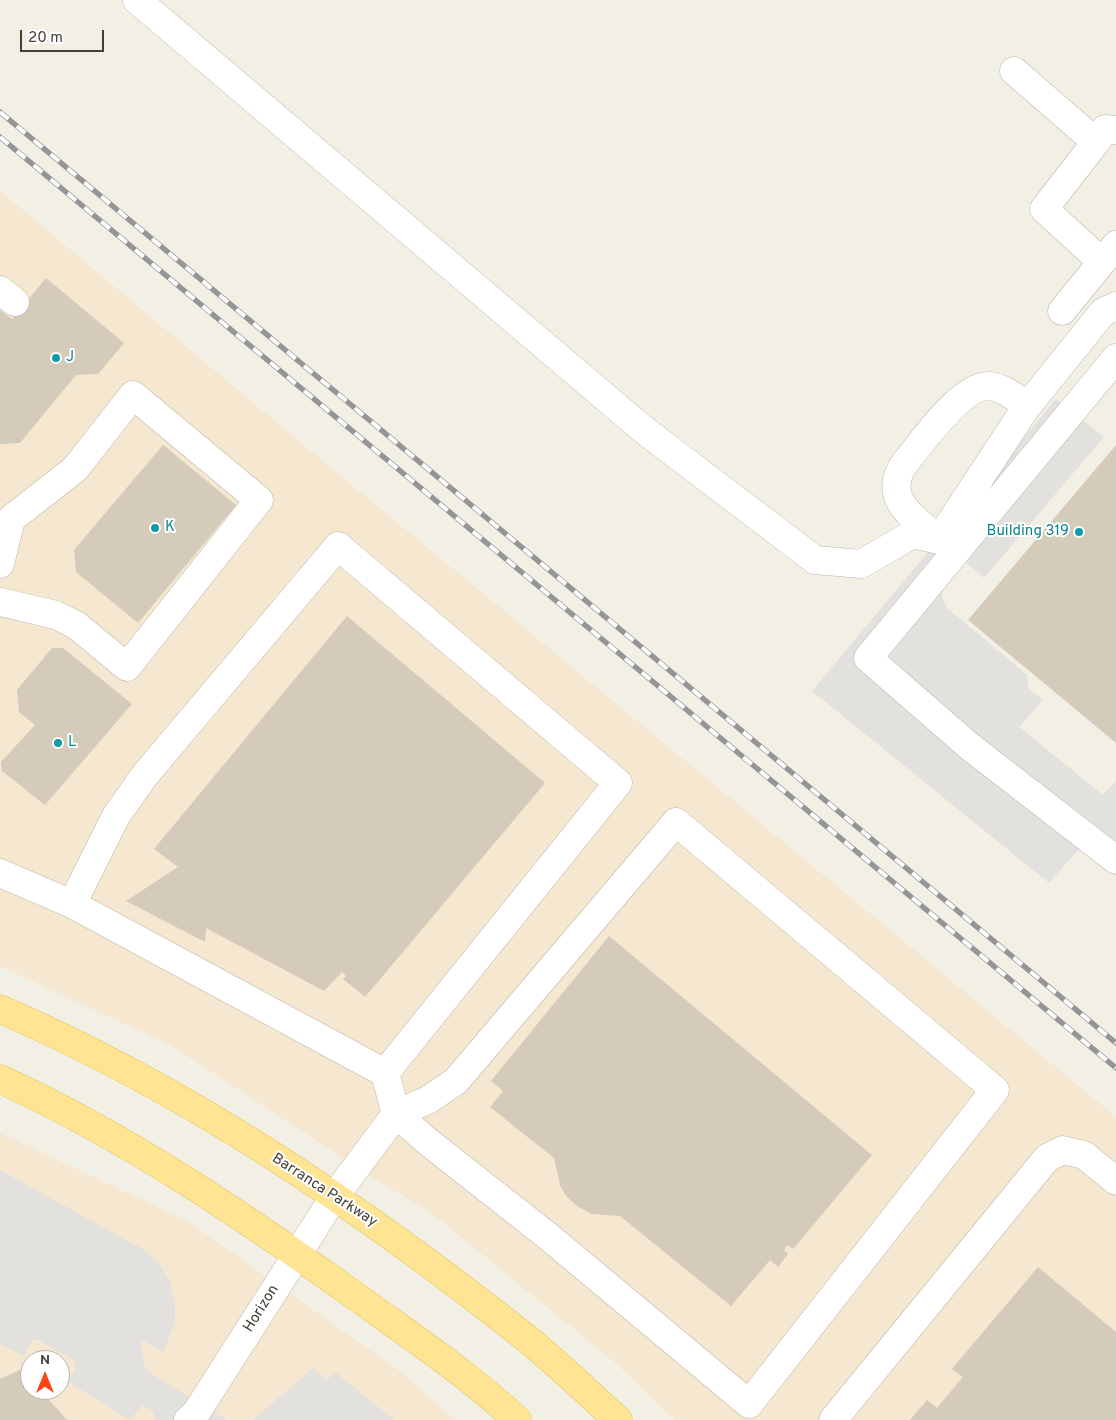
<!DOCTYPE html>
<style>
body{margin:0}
#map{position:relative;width:1116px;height:1420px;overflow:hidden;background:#f2efe5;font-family:Overpass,sans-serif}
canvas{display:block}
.north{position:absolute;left:20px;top:1350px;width:50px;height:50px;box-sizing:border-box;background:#fff;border:1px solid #b5b2ae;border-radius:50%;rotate:0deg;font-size:14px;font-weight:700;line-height:20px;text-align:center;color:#453f35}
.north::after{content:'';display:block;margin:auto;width:18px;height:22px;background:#f94215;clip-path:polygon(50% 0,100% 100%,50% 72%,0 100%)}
.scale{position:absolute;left:20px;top:30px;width:84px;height:22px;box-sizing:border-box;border:2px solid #453f35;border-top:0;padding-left:6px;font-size:15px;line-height:18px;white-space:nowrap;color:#453f35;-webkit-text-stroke:4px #fff;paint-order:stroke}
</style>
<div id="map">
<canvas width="1116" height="1420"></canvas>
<div class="north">N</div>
<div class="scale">20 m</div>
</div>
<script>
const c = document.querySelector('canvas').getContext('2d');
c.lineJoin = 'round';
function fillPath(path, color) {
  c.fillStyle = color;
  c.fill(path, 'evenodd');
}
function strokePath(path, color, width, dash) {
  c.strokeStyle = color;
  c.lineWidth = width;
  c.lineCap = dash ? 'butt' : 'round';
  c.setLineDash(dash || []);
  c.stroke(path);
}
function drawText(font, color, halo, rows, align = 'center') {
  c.font = font + ' Overpass,sans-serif';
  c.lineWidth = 4;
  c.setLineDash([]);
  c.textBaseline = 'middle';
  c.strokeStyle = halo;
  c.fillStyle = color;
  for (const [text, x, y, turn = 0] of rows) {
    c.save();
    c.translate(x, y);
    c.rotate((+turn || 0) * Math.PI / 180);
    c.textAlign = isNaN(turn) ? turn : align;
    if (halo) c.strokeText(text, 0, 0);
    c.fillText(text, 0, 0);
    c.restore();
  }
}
fillPath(new Path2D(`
 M0,191L342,477L1116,1117V1420H674L612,1360L429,1211L375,1179L172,1046L0,966Z
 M0,1133L189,1222L401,1372L454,1420H0ZM30,1360H60V1390H30Z`), '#f5e7d0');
fillPath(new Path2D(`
 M1056,399L1104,437L984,578L963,560L943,586L942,597L947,608L1027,675L1029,689L1043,700L1019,727L1103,795L1116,781V876L1081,847L1049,883L812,691Z
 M0,1170L146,1251L162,1267L170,1283L175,1304V1322L163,1352L143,1340L141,1342L144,1364L148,1372L227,1420H155L153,1411L142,1405L130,1420L68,1382L76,1368L75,1361L38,1340H32L24,1356L0,1344Z
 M313,1368L327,1380L335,1372L394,1420H253Z`), '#e3e1dd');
fillPath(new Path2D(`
 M46,278L124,343L98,374L76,375L20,443L0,444V310L12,319Z
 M163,445L236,505L138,623L76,572L74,550Z
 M1116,445V743L968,620Z
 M347,616L545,783L365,997L343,979L346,976L342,972L324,991L206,928L205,942L126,901L178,867L154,849Z
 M52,648H63L132,704L45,805L2,771L1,762L35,725L19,712L17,690Z
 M609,936L872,1155L793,1249L787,1245L784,1251L788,1254L778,1267L770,1260L731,1306L620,1216L592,1214L577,1206L566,1196L560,1185L554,1158L490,1107L503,1091L491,1081Z
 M1038,1267L1116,1332V1420H910L927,1400L937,1408L963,1377L952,1369Z
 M22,1369L30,1379V1390H40L67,1420H0V1379Z`), '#d4cbba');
const minor = new Path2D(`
 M137,0L644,430L815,560L861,564L913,534L939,540L1025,409L1103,312L1116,306
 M1014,71L1096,142L1044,209L1102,262
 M1096,142L1105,129L1116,130
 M0,290L15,302
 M1062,311L1116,245
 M1116,358L868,658L969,746L1116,860
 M939,540C916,519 883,501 902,467C919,446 962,383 990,386C1005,388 1015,398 1027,406
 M0,564L11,519L75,469L133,395L259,500L127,667L76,625L56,615L0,602
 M0,873L72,904L385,1073L618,783L338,546L145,775L116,816L72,904
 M188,1420L196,1413L334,1197L396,1114L427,1141L549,1237L749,1404L995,1090L676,822L456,1081L428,1100L396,1114L385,1073
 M833,1420L1047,1158L1063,1150L1084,1155L1116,1181`);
const major = new Path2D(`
 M0,1009C190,1091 363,1209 525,1337C557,1363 587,1392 618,1420
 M0,1079C127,1137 245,1217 358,1298C412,1337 468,1374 517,1420`);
strokePath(minor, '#beb7a8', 29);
strokePath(major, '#e3c262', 29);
strokePath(minor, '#fff', 28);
strokePath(major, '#fee493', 28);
const rail = new Path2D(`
 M0,112L1116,1043
 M0,137L1116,1068`);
strokePath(rail, '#959595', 5.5);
strokePath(rail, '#fff', 4, [11]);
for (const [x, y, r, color] of [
 [56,358,5,"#0f9aa8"],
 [155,528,5,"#0f9aa8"],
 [1079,532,5,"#0f9aa8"],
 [58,743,5,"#0f9aa8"]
]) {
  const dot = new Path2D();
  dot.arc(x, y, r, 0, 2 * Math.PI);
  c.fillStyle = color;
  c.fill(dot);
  strokePath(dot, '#fff', 2);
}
drawText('15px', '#0d838f', '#fff', [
 ["J",66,358],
 ["K",165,528],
 ["Building 319",1069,532,"right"],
 ["L",68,743]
], 'left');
drawText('15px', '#453f35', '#fff', [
 ["Barranca Parkway",324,1191,33],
 ["Horizon",262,1309,-58]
]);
</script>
